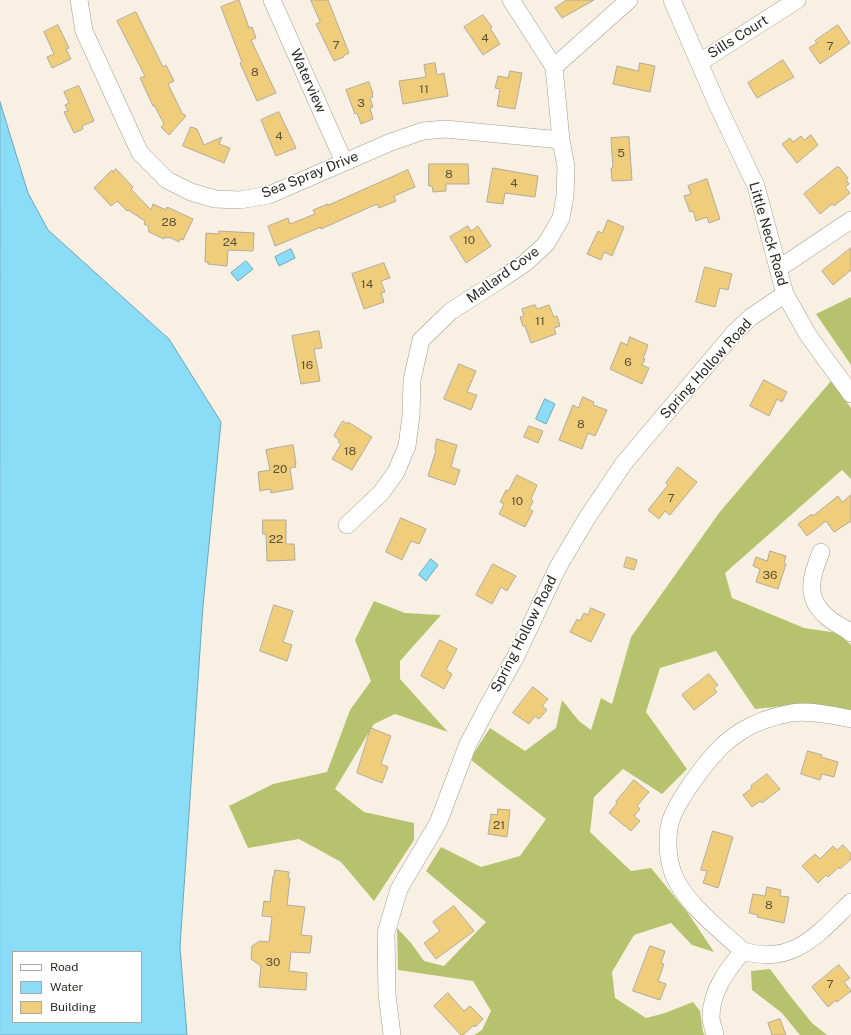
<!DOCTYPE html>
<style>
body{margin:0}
#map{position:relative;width:851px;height:1035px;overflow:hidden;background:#f8f1e3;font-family:"Public Sans",sans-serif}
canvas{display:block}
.legend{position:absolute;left:12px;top:951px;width:130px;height:72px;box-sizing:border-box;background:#fff;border:1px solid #aaa9a7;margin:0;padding:5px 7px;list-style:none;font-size:12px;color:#2b2924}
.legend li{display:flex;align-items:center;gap:8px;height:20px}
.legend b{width:20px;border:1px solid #aaa9a7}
</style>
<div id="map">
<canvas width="851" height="1035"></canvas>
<ul class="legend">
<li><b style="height:5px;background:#fff"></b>Road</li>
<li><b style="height:11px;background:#8bdcf7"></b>Water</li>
<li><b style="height:11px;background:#f0cd7b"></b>Building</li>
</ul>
</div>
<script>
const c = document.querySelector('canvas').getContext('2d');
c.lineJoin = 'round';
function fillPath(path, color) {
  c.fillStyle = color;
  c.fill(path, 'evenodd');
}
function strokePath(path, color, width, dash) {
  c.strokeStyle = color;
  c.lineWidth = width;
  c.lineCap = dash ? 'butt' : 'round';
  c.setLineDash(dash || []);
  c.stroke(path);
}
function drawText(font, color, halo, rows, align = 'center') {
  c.font = font + ' "Public Sans",sans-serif';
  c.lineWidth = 3;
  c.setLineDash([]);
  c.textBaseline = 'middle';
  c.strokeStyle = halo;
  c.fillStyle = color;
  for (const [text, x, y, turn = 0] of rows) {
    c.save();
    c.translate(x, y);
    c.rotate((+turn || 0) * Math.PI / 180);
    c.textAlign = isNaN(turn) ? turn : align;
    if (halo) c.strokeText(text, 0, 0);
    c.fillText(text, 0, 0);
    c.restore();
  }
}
fillPath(new Path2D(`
 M851,297V365L816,314Z
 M831,381L851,408V479L842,470L725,573L732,598L804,628L838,633L851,645V712L803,704L755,709L716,651L660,668L646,712L687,769L662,794L623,769L594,797L590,832L631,871L651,868L688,913L714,952L692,945L671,923L634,935L612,972L615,998L646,1018L665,1013L693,1002L700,1011L703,1032L705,1035H474L482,1030L491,1011L473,981L398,970L397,928L411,943L424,961L444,966L486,922L426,871L441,847L481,867L520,856L546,819L470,759L490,728L525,751L556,728L562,700L579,721L591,730L601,698L612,704L631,637L719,513Z
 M374,601L405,613L441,615L400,661V679L448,732L395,714L374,724L335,789L364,812L414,823V840L374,901L341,862L299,839L248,848L229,806L273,784L327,772L350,710L371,681L355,640Z
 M770,969L791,997L812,1023L827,1035H800L782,1013L752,990L751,971Z`), '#b7c26e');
const water = new Path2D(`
 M0,102L28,193L48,230L169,339L221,422L203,606L180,947L187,1035H0ZM13,952H141V1022H13Z
 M291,249L295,258L279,266L275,257Z
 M246,261L253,269L238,281L231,273Z
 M545,399L555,404L546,424L536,419Z
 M431,559L438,565L426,581L419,575Z`);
fillPath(water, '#8bdcf7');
strokePath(water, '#6ea6b8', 1);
const building = new Path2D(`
 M239,0L249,28L252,27L256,38L251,40L276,93L257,101L240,63L242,62L221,7Z
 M311,0H328L349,53L343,56L344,57L334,61L316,24L320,22Z
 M567,0H594L562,18L555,8Z
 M136,12L163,67L166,65L174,81L168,84L182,113L186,116L169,135L161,127L164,124L154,105L153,106L140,78L145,76L117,21Z
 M483,15L492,27L490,28L500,44L483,55L464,27Z
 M58,25L69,48L66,49L71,59L52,68L47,57L54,54L44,32Z
 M838,25L850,43L820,64L809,48L817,43L815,41Z
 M783,60L794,77L757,98L748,83Z
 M435,63L437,75L444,73L448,96L403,104L399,81L426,77L424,65Z
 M640,63L655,66L650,92L613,84L617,66L638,71Z
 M510,71L522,73L515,109L497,106L500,89L495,88L498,76L508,78Z
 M369,82L373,94L372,95L373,97L370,98L373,107L370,108L373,119L361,124L357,113L355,114L346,90Z
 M79,86L94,121L82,126L83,129L74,133L64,112L68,111L65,105L69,103L64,92Z
 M279,112L296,148L276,156L261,120Z
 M191,127L197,129L204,145L222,137L219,144L230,148L224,163L183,146Z
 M811,135L818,145L797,163L782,144L790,138L793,142L801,136L804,140Z
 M629,137L632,180L612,181L611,168H613L611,138Z
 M429,164H468L469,184H446V191L433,192L432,186H429Z
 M837,167H839L848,178L846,179L849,184L845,187L850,193L834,206L832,204L820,214L804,194Z
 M493,168L538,176L535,197L505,193L503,204L487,202Z
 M116,169L133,187L131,189L151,210L153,204L166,210L167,207L193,219L183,240L180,239L179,242L169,237L168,238L165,237L164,239L149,232L148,226L144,224L145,221L128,210L127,211L117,201L111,206L94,188L112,170L113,172Z
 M408,170L415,187L394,196L396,201L379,208L377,204L321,229V227L275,246L268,226L288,218L290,224L315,214L313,210L328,204V205Z
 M707,179L720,219L709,223L707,217L696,221L693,211L690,212L684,196L691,194L688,186Z
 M608,220L624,227L612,256L604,252L601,260L587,254L598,231L602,233Z
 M468,226L471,231L478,226L491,246L466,263L450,237Z
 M219,231L254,233L253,251L228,250L227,266L208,264V262H205L206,233L219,234Z
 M851,248V270L833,285L822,271Z
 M384,263L390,278L381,281L385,292L381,293L384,302L364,309L352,274Z
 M705,267L732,274L728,290L720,288L715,307L696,302Z
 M535,305L537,309L549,305L554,317L557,316L560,326L554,328L556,334L531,343L525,326H523L520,317L524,316L522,309Z
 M319,331L322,348L314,349L320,381L301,384L292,336Z
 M630,337L648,345L643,359H645L642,365L649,368L642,384L610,369L621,342L627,345Z
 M459,364L476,371L467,392L477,395L471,410L444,399Z
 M764,380L787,392L782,402L777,399L769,416L750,406Z
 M583,397L594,402L593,405L607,410L595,436L588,433L582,449L559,440L573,405L578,408Z
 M343,421L347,424L348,422L372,437L352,470L332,459L341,444L338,442L339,440L334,436Z
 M529,426L543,431L538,443L524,437Z
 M437,439L457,445L451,467L460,470L455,485L428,476L436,450L435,449Z
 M293,445L296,463H295L296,467L290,468L293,489L271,493L270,489L260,491L258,472L270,470L266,450Z
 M678,467L697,482L670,515L665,511L659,519L648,510L668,485L666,483Z
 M517,475L537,485L531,499L533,501L529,509L533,511L525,527L499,514L504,504L500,502L506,490L508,491Z
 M851,495V521L834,532L826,521L807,536L798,524L812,514L813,516L838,496L842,502Z
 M401,518L426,529L419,544L411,541L402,560L386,552Z
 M263,520H286V544H294L295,560L267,561L266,534H263Z
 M770,551L786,556L784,563L786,564L778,589L756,582L760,569L753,566L756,557L767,561Z
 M627,557L637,560L634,570L624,567Z
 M493,564L516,576L507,591L501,587L492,604L476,595Z
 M274,605L293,611L283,642L292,645L287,661L260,651Z
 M591,608L605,614L591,642L570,632L577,619L580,621L584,613L588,615Z
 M440,640L457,649L446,670L452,674L444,689L421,676Z
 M709,674L718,685L714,688L717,692L694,710L682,695Z
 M533,687L548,699L542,706L547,710L539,719L535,716L529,724L513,713Z
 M371,728L391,736L381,764L388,767L382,783L357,773Z
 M808,751L822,755L821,757L838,762L834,777L822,774L820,780L801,774Z
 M767,774L780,789L762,803L760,801L752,807L743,795L752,788L751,786Z
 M634,780L649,792L637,806L640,809L634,816L640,821L631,831L609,813L617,803L616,802Z
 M498,809L510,810L507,837L488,834L491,814L497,815Z
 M713,831L733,837L718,888L703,883L707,871L701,870Z
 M843,845L851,854V859L840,869L839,867L828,877L826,875L818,883L802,866L815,854L820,859L833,846L837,850Z
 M275,870L289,872L288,878H290L287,905L305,907L301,935L312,936L310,953L291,952L289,971L307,973L306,990L259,987L261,966L251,959L252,946L260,941L269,942L272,917L262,916L264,901L270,902L273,876H274Z
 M767,887L781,890L780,896L789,897L784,923L757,917L758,915L749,913L753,894L765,896Z
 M454,906L474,931L436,959L424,943L440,931L433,922Z
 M650,946L665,951L661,963L664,964L658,981L666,984L660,1000L633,991Z
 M839,965L850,978L844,982L851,991L837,1002L836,1000L828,1007L812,987Z
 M448,993L464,1011L470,1006L483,1019L475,1027L474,1025L463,1035H461L434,1006Z
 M780,1019L786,1035H772L768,1023Z`);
fillPath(building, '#f0cd7b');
strokePath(building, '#b1ab9d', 1);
const minor = new Path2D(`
 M79,0L84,31L140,153L167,180L191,192L215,199L240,200L269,195L391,142L423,131L445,129L561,140
 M272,0L344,162
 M511,0L554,67
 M672,0L718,106L756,186L785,294L808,335L851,394
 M700,62L797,0
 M778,269L851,220
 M347,525L381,493L396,472L407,446L411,416L412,380L421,340L451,311L503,278L525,263L546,244L561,218L565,196L566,167L561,140L554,67L629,0
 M821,552C812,574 804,596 825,615C832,623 843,626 851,633
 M743,951C720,930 681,900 672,870C668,857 667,842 669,828C672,806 705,763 721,747C726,742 734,736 740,732C754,723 774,716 791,713C809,710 833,715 851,719
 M392,1035L387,994L386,933L399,889L438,823L468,744L488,706L517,654L558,567L587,518L624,463L734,333L751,317L785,294
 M715,1035C714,1029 711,1023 711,1017C711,991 727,970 743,951C793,966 818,934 851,902`);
strokePath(minor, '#a29c8f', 18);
strokePath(minor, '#fff', 17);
drawText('12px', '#5c523a', null, [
 ["4",485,38],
 ["7",336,45],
 ["7",830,46],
 ["8",255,72],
 ["11",424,89],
 ["3",361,103],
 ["4",279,136],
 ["5",621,153],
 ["8",449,174],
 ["4",514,183],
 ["28",169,222],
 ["10",469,240],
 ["24",230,242],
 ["14",367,284],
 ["11",540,321],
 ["6",628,362],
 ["16",307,365],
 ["8",581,424],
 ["18",350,451],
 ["20",280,469],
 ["7",671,498],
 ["10",517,501],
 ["22",276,539],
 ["36",770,575],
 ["21",499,825],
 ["8",769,905],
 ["30",273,962],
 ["7",830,984]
]);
drawText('14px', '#2b2924', '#fff', [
 ["Sills Court",738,37,-32],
 ["Waterview",308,81,66],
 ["Sea Spray Drive",310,175,-22],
 ["Little Neck Road",768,234,74],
 ["Mallard Cove",503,275,-36],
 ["Spring Hollow Road",706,369,-48],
 ["Spring Hollow Road",524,634,-63]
]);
</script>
